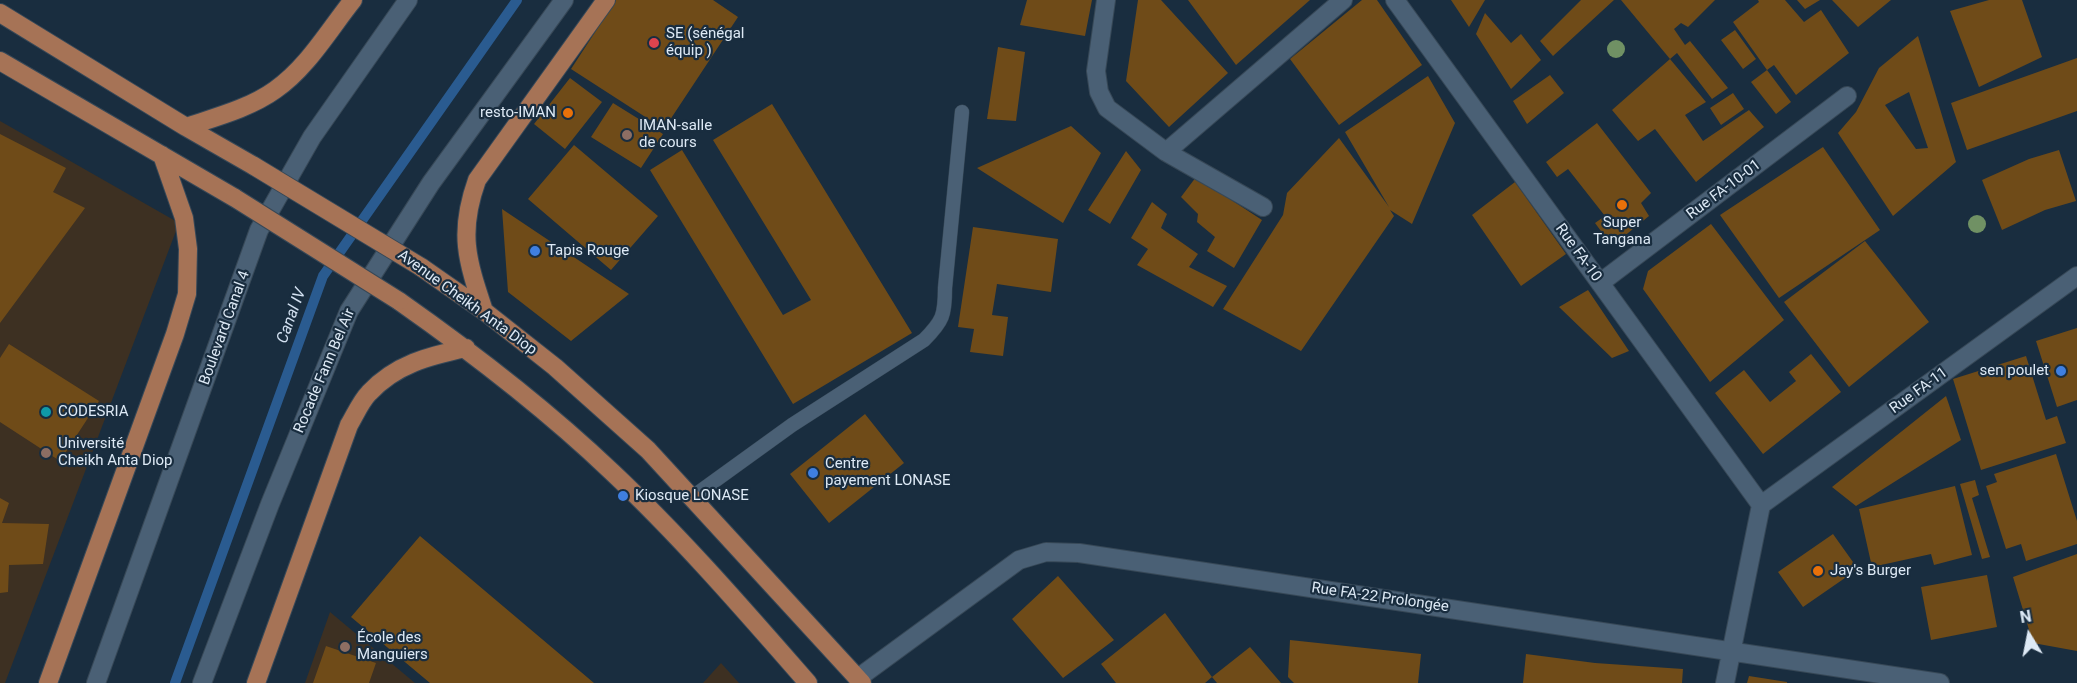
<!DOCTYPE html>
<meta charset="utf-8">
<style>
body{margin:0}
#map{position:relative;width:2077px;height:683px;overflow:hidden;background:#192d3f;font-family:Roboto,sans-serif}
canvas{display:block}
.north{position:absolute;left:1999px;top:605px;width:60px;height:60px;-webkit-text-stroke:4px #192d3f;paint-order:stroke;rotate:350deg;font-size:16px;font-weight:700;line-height:24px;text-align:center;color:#dde9f5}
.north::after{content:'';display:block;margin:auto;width:21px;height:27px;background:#dde9f5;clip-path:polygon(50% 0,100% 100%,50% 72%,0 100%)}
</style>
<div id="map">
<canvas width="2077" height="683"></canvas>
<div class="north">N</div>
</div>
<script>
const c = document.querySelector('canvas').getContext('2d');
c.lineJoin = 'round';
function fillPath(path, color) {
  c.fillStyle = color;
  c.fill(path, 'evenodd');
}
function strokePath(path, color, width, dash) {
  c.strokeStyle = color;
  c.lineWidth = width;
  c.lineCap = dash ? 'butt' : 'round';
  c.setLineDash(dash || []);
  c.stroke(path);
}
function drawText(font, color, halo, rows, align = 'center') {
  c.font = font + ' Roboto,sans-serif';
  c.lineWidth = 4.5;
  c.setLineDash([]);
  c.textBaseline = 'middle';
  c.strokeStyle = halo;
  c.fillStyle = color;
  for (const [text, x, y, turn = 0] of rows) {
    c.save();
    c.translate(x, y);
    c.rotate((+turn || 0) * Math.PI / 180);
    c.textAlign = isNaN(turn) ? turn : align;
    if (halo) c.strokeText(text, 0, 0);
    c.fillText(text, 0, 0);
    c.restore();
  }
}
fillPath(new Path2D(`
 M0,121L179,223L5,683H0Z
 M330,612L415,683H305Z
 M721,663L739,683H703Z`), '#3d3022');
strokePath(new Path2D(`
 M175,683L323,276L517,0`), '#2a5b90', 10);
fillPath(new Path2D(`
 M616,0H713L738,17L664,129L571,69Z
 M1027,0H1092L1085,36L1020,25Z
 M1138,0H1161L1228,73L1169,127L1126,81Z
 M1188,0H1310L1236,65Z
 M1362,0H1377L1422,65L1339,125L1290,59Z
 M1451,0H1485L1469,27Z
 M1581,0H1614L1553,56L1540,41Z
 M1621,0H1715L1688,27L1681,23L1674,29L1685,45L1690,41L1728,88L1712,99L1677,53L1670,59Z
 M1758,0H1785L1804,22L1821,10L1849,53L1796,95L1774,65L1767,70L1733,22L1759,2Z
 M1797,0H1820L1805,9Z
 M1832,0H1891L1858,27Z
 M1989,0H2022L2042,57L1979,87L1950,11Z
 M1485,13L1511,43L1521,34L1541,60L1511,89L1476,34Z
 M1735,30L1756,59L1743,69L1721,40Z
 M1918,36L1956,162L1893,216L1838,133L1856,112L1879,68ZM1909,92L1928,148L1916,149L1885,105Z
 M998,47L1025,52L1016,121L987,119Z
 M2077,58V111L1967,150L1951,103Z
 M1670,59L1706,102L1685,115L1703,141L1749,110L1764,127L1696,182L1655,129L1638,141L1612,110Z
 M1767,70L1791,102L1776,114L1751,82Z
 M1550,75L1564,93L1527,124L1513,101Z
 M1428,76L1455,123L1412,224L1390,210L1394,216L1301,351L1223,309L1283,215L1287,193L1339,138L1389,207L1345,132Z
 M570,78L602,102L565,149L534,124Z
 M1733,93L1744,109L1721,125L1710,108Z
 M613,103L663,134L641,168L591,137Z
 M772,104L912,333L793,404L650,170L682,150L783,315L811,300L713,140Z
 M1597,123L1651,193L1641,203L1649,216L1612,246L1595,223L1605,216L1568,169L1557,177L1546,162Z
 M1071,126L1101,153L1063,223L977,168Z
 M0,134L66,168L53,192L85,208L0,323Z
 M574,145L658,216L611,270L528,199Z
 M1823,147L1880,230L1779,298L1720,215Z
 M2059,150L2076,201L2045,210L2002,230L1982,180L2029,159Z
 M1126,151L1141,170L1110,224L1088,210Z
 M1196,177L1262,220L1234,268L1207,251L1215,237L1197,222L1198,214L1181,197Z
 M1515,182L1566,254L1521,286L1472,215Z
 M1152,202L1167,214L1161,228L1198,254L1189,267L1227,286L1213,307L1137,265L1148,249L1131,238Z
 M502,209L629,294L571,341L508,292Z
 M1711,224L1784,320L1710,382L1643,289L1648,271Z
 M973,227L1058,239L1051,292L997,284L992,315L1008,317L1003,356L970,352L974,329L958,327Z
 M1865,241L1929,322L1849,387L1784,302Z
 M1588,290L1629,351L1612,358L1559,307Z
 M2077,328V400L2057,407L2036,341Z
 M9,344L99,401L60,461L0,422V358Z
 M1811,354L1841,392L1763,454L1715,393L1744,370L1770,402L1796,381L1789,372Z
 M2026,356L2046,420L2057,416L2066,443L1981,470L1953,379Z
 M1946,396L1961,440L1856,506L1832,487Z
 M865,414L904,463L829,523L790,474Z
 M2056,454L2077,521V544L2026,561L2021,544L2006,549L1986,486L1997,482L1994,474Z
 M1975,480L1979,495L1972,498L1990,557L1982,559L1960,484Z
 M1955,486L1972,555L1934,565L1931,554L1872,567L1859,509Z
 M0,498L9,503L2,523L49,524L43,564L9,565L8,592L0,593Z
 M1833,534L1858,569L1803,607L1778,572Z
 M420,536L594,683H430L351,617Z
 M2077,554V651L2033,643L2013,577Z
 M1987,575L1997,627L1931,640L1921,587Z
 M1058,576L1114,640L1063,678L1012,619Z
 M1165,613L1212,677L1205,683H1116L1101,664Z
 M1290,640L1421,654L1418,683H1294L1288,677Z
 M326,646L376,663L369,683H313Z
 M1250,647L1281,683H1217L1212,677Z
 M1526,654L1595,663L1683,669L1682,683H1523Z
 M1749,676L1787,682V683H1747Z`), '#6f4b18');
const lane = new Path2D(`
 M691,498L792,425L924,340C943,321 945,315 945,288L962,112`);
const street = new Path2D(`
 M1106,0L1096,71L1099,92L1107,108L1166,152L1263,207
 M1395,0L1761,505
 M1166,152L1343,0
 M1600,283L1847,96
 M1761,505L2077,276
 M858,678L1019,560L1046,552L1079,553L1940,683
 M1725,683L1761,505`);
const secondary = new Path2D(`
 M96,683L259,230L312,137L408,0
 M202,683L270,504L349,311L431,183L564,0`);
const primary = new Path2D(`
 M0,13L186,127L254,166
 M0,61L235,198
 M186,127C216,117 250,108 275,90C307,68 329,30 353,0
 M421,267L484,311L555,367L648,450L862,683
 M399,301C473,353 546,409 612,472C682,538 745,611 808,683
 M484,311C467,260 458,233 477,180L606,0
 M48,683L175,334L187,294L188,249L184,218L162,155
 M256,683L349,425C355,415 361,401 369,393C396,364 429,356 466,348`);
strokePath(lane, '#374857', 15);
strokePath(street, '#374857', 20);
strokePath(secondary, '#374857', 20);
strokePath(primary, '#374857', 20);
strokePath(lane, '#4a6075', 14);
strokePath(street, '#4a6075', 18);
strokePath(secondary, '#4a6075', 18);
strokePath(primary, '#a67356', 18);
const primaryBridge = new Path2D(`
 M254,166L421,267
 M235,198L399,301`);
strokePath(primaryBridge, '#374857', 20, []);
strokePath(primaryBridge, '#a67356', 18);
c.fillStyle = '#709164';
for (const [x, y] of [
 [1616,49],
 [1977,224]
]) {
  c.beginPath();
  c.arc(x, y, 9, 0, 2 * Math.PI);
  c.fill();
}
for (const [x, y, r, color] of [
 [654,43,6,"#e0444e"],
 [568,113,6,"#e8710a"],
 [627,135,6,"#8d6e63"],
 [1622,205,6,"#e8710a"],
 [535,251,6,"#3f7fe0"],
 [2061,371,6,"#3f7fe0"],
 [46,412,6,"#0f9aa8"],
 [46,453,6,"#8d6e63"],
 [813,473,6,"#3f7fe0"],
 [623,496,6,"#3f7fe0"],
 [1818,571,6,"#e8710a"],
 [345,647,6,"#8d6e63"]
]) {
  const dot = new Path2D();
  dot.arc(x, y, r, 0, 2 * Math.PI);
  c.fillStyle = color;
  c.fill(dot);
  strokePath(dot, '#192d3f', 2);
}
drawText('15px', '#dde9f5', '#192d3f', [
 ["SE (sénégal",666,34],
 ["équip )",666,51],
 ["resto-IMAN",556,113,"right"],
 ["IMAN-salle",639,126],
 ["de cours",639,143],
 ["Super",1622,223,"center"],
 ["Tangana",1622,240,"center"],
 ["Tapis Rouge",547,251],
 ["sen poulet",2049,371,"right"],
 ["CODESRIA",58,412],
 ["Université",58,444],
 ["Cheikh Anta Diop",58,461],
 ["Centre",825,464],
 ["payement LONASE",825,481],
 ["Kiosque LONASE",635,496],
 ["Jay's Burger",1830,571],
 ["École des",357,638],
 ["Manguiers",357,655]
], 'left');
drawText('15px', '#dde9f5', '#192d3f', [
 ["Rue FA-10-01",1724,190,-37],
 ["Rue FA-10",1578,253,54],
 ["Avenue Cheikh Anta Diop",467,303,36],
 ["Boulevard Canal 4",225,328,-70],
 ["Rocade Fann Bel Air",325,371,-67],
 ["Rue FA-11",1919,391,-36],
 ["Rue FA-22 Prolongée",1380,598,8]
]);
drawText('italic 16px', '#d3e1f1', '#192d3f', [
 ["Canal IV",292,316,-70]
]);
</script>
